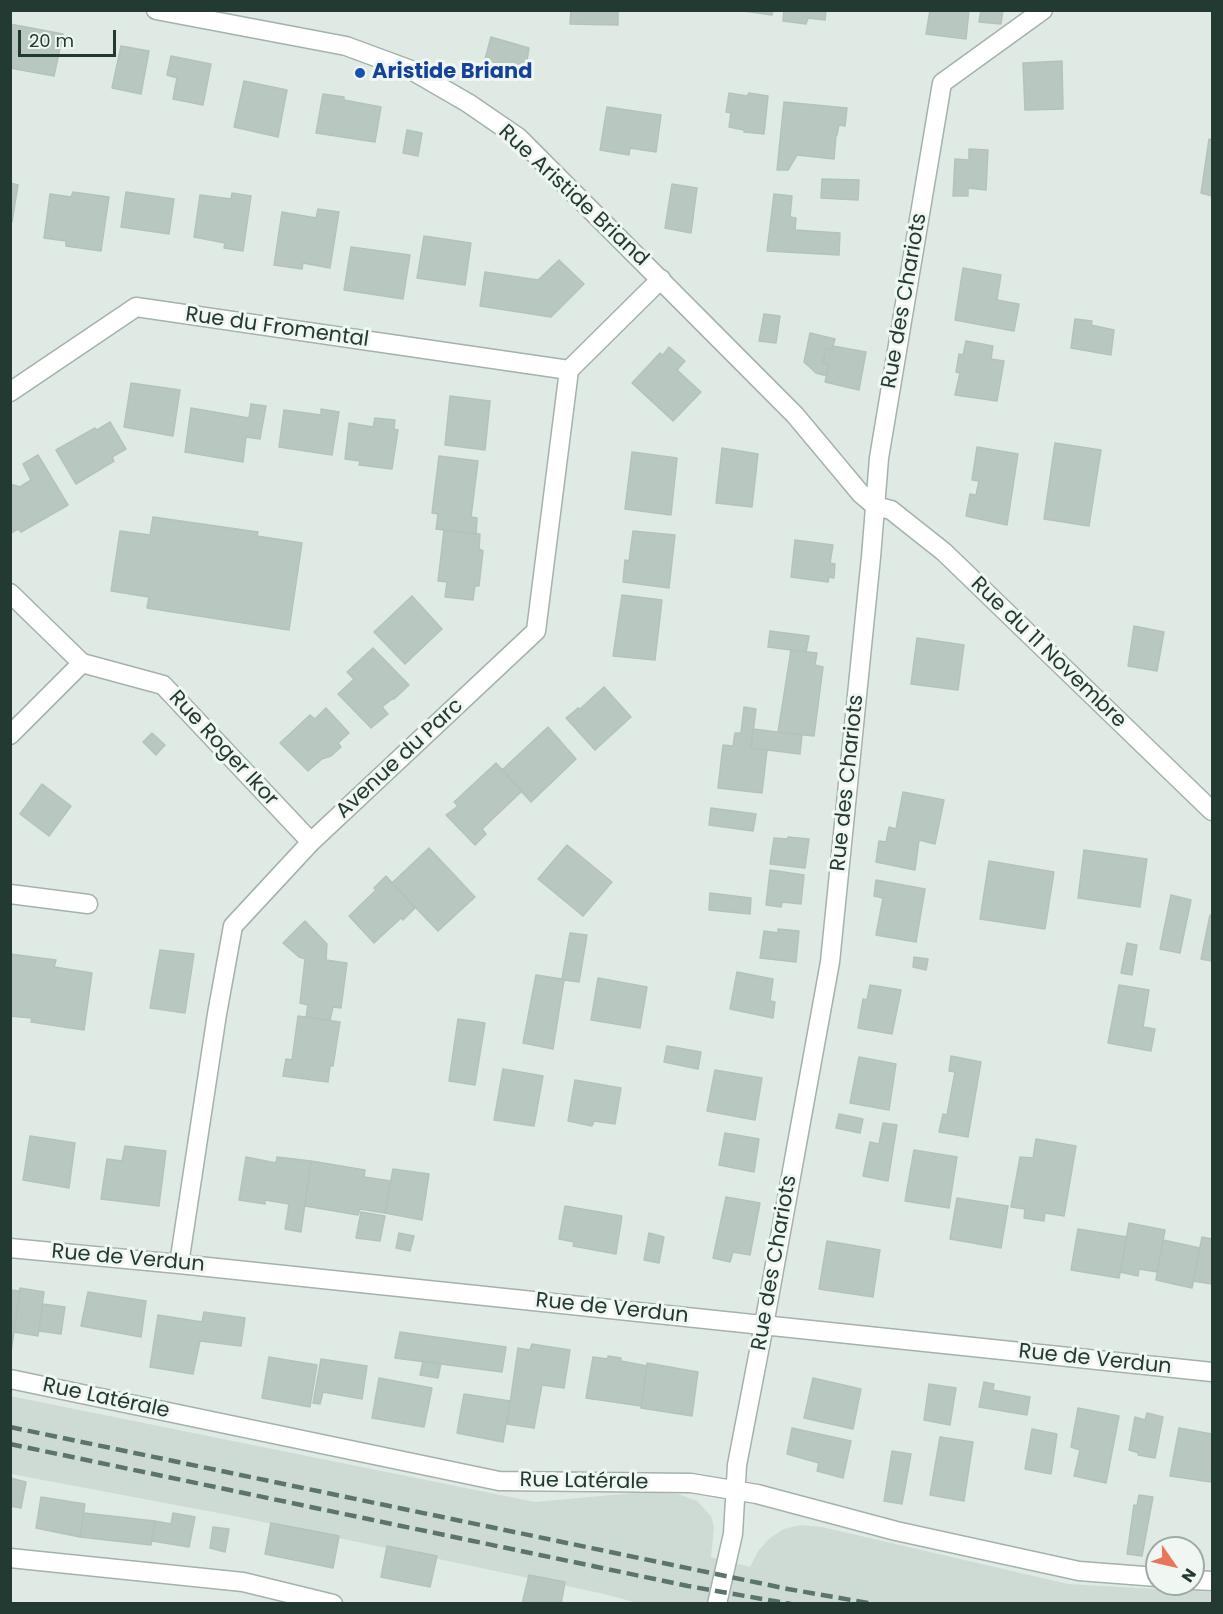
<!DOCTYPE html>
<meta charset="utf-8">
<style>
body{margin:0}
#map{position:relative;width:1223px;height:1614px;overflow:hidden;background:#e0eae5;font-family:Poppins,sans-serif}
canvas{display:block}
.frame{position:absolute;inset:0;border:12px solid #223a31;pointer-events:none}
.north{position:absolute;left:1145px;top:1536px;width:60px;height:60px;box-sizing:border-box;background:#f0f7f3;border:2px solid #9eaba5;border-radius:50%;rotate:124deg;font-size:16px;font-weight:700;line-height:24px;text-align:center;color:#223a31}
.north::after{content:'';display:block;margin:auto;width:21px;height:27px;background:#eb745d;clip-path:polygon(50% 0,100% 100%,50% 72%,0 100%)}
.scale{position:absolute;left:18px;top:30px;width:98px;height:27px;box-sizing:border-box;border:3px solid #223a31;border-top:0;padding-left:8px;font-size:18px;line-height:21px;white-space:nowrap;color:#223a31;-webkit-text-stroke:4px #f0f7f3;paint-order:stroke}
</style>
<div id="map">
<canvas width="1223" height="1614"></canvas>
<div class="frame"></div>
<div class="north">N</div>
<div class="scale">20 m</div>
</div>
<script>
const c = document.querySelector('canvas').getContext('2d');
c.lineJoin = 'round';
function fillPath(path, color) {
  c.fillStyle = color;
  c.fill(path, 'evenodd');
}
function strokePath(path, color, width, dash) {
  c.strokeStyle = color;
  c.lineWidth = width;
  c.lineCap = dash ? 'butt' : 'round';
  c.setLineDash(dash || []);
  c.stroke(path);
}
function drawText(font, color, halo, rows, align = 'center') {
  c.font = font + ' Poppins,sans-serif';
  c.lineWidth = 6;
  c.setLineDash([]);
  c.textBaseline = 'middle';
  c.strokeStyle = halo;
  c.fillStyle = color;
  for (const [text, x, y, turn = 0] of rows) {
    c.save();
    c.translate(x, y);
    c.rotate((+turn || 0) * Math.PI / 180);
    c.textAlign = isNaN(turn) ? turn : align;
    if (halo) c.strokeText(text, 0, 0);
    c.fillText(text, 0, 0);
    c.restore();
  }
}
fillPath(new Path2D(`
 M10,1396L535,1502L645,1492L678,1494L697,1501L711,1516L714,1527L711,1557L750,1567L758,1551L770,1538L784,1529L801,1525L822,1527L1068,1584L1212,1592V1603H638L600,1593L229,1515L11,1474Z`), '#cedad4');
const building = new Path2D(`
 M571,10H618V25L570,24Z
 M737,10H773L772,15Z
 M784,10H826L825,20L808,18L806,24L783,21Z
 M930,10H969L966,39L926,34Z
 M981,10H1003L1001,24L979,22Z
 M10,24L63,34L54,76L10,68Z
 M491,37L529,48L525,73L485,59Z
 M121,46L149,51L141,94L112,88Z
 M171,56L211,64L203,105L173,99L177,78L167,75Z
 M1062,61L1063,109L1025,110L1023,63Z
 M244,81L287,90L278,137L234,127Z
 M729,93L747,96L749,93L768,96L764,134L744,132V130L729,127L731,113L726,112Z
 M323,94L344,97V100L381,107L375,142L316,133Z
 M784,102L847,108L845,126L839,125L837,135H836L834,159L797,155L788,170H777Z
 M607,107L661,115L656,152L630,148L629,155L600,150Z
 M407,130L422,133L418,156L403,153Z
 M1209,139L1212,140V196L1201,193Z
 M969,149L988,150L986,190L968,188V196H953L955,159L969,160Z
 M822,179L859,180L858,200L821,198Z
 M10,183L18,185L12,222L10,221Z
 M672,184L697,188L691,233L665,228Z
 M73,192L109,197L101,251L66,246V241L44,238L50,194L71,197Z
 M126,192L174,199L169,234L121,227Z
 M232,193L251,196L243,251L224,248L225,243L194,237L200,195L231,199Z
 M774,194L792,196L790,217L796,218L795,230L840,233L839,255L767,251Z
 M318,209L339,212L330,268L303,263L302,269L274,265L282,212L316,218Z
 M424,236L471,243L465,285L417,278Z
 M351,247L410,255L403,299L344,290Z
 M559,260L584,284L551,317L480,306L485,272L538,280Z
 M963,268L1001,275L997,300L1019,304L1014,331L955,320Z
 M764,314L780,316L776,343L759,341Z
 M1075,319L1092,321L1091,325L1114,330L1111,355L1071,348Z
 M810,333L835,339L832,349L826,348L823,362L829,365L827,376L816,373L804,362Z
 M966,341L993,346L991,359L1004,361L997,401L955,395L960,373L956,372L959,354L963,355Z
 M833,346L866,352L859,390L825,382L829,365L823,362L826,348L832,349Z
 M669,347L685,361L677,370L701,392L673,421L632,383L660,353L663,355Z
 M131,383L180,390L173,436L124,427Z
 M450,396L490,401L485,450L445,445Z
 M251,404L266,406L260,439L246,437L243,462L185,452L191,408L249,418Z
 M321,409L339,412L332,455L279,447L284,410L321,415Z
 M375,418L395,420L394,429L398,430L392,469L359,465L360,461L345,459L349,423L373,427Z
 M110,422L126,449L112,457L114,461L76,484L56,450L95,428L97,430Z
 M1055,443L1101,450L1089,526L1044,519Z
 M977,447L1018,454L1007,525L966,516L970,494L976,495L979,481L972,480Z
 M722,448L758,454L752,507L716,503Z
 M632,452L677,458L671,515L625,509Z
 M38,455L68,505L21,532L18,529L11,533L10,484L20,487L31,480L23,464Z
 M439,456L478,461L471,517L477,518L476,534L436,529L438,514L432,513Z
 M153,517L258,532L257,536L302,543L289,630L147,608L149,597L111,591L120,531L150,535Z
 M444,530L480,534L479,549L483,551L479,586H475L473,600L445,597L447,582L438,581Z
 M633,531L675,535L669,588L623,582L625,560L629,561Z
 M795,540L833,545L830,563L835,564L834,578L829,577L828,582L791,577Z
 M622,595L662,600L655,660L613,656Z
 M412,596L442,629L405,664L374,632Z
 M1134,626L1164,632L1157,671L1128,666Z
 M770,631L809,636L806,652L768,647Z
 M917,638L964,645L958,690L911,684Z
 M373,648L409,685L394,699H392L382,707L388,714L371,728L338,694L354,679L347,672Z
 M791,650L817,653L815,665L823,667L814,736L778,732Z
 M604,687L631,717L595,750L566,718L578,708L580,709Z
 M744,707L756,709L751,748L767,750L762,793L718,788L723,745L733,746L735,733H741Z
 M326,708L349,733L338,743L341,747L331,756L322,759L308,771L280,743L310,715L315,719Z
 M548,727L576,759L531,802L502,770Z
 M753,729L802,735L800,754L751,748Z
 M152,733L165,745L156,755L143,742Z
 M496,763L522,791L482,829L486,834L475,845L446,815L458,806L454,802Z
 M42,784L71,806L49,836L20,814Z
 M903,792L944,800L935,844L919,840L915,870L876,862L879,841L886,842L889,827L896,829Z
 M711,808L756,814L753,831L709,825Z
 M788,837L809,839L805,868L770,864L774,838L787,839Z
 M567,845L612,882L583,916L538,879Z
 M429,848L475,897L438,931L392,883Z
 M1084,850L1147,859L1140,907L1078,898Z
 M989,861L1054,872L1045,929L980,919Z
 M770,870L804,875L801,904L782,902L781,907L766,905Z
 M386,876L415,908L403,920L401,918L374,943L349,916L376,890L374,888Z
 M876,880L925,889L916,942L876,935L883,898L874,896Z
 M710,893L751,898L750,914L709,910Z
 M1171,895L1191,900L1180,953L1160,949Z
 M1210,915L1212,916V961L1201,959Z
 M305,921L327,944L326,960L347,963L341,1008L333,1007L330,1020L306,1017L308,1005L300,1003L305,959L299,957L283,943Z
 M778,929L799,931L796,962L760,958L764,931L778,933Z
 M570,933L587,935L579,982L564,980L553,1049L523,1043L536,975L562,979Z
 M1127,943L1137,945L1132,975L1121,973Z
 M160,950L194,954L185,1013L150,1008Z
 M10,954L56,960L54,967L92,973L84,1030L31,1022L32,1018L10,1016Z
 M914,957L928,959L926,970L913,967Z
 M737,972L773,979L770,1001L775,1002L773,1018L730,1009Z
 M598,978L647,987L640,1028L591,1020Z
 M870,985L901,990L892,1034L858,1028L863,999L867,1000Z
 M1119,985L1149,990L1143,1027L1155,1029L1151,1051L1108,1043Z
 M298,1016L340,1022L333,1066H330L328,1082L283,1076L286,1059L292,1060Z
 M458,1019L485,1023L475,1085L449,1081Z
 M667,1046L701,1052L698,1069L664,1062Z
 M951,1056L981,1062L968,1137L939,1132L943,1114L947,1115L955,1072L949,1071Z
 M859,1057L896,1064L889,1110L850,1103Z
 M503,1069L543,1076L534,1126L494,1120Z
 M715,1070L762,1078L755,1120L707,1111Z
 M575,1080L621,1088L615,1124L594,1121L592,1126L568,1121Z
 M839,1114L863,1119L860,1133L836,1128Z
 M883,1123L897,1125L888,1181L863,1176L870,1142L879,1144Z
 M725,1133L759,1139L754,1172L719,1165Z
 M30,1136L75,1143L69,1188L23,1180Z
 M1036,1139L1076,1146L1064,1216L1045,1213L1044,1221L1024,1218L1025,1209L1011,1207L1020,1157L1033,1158Z
 M125,1146L166,1151L159,1206L101,1199L107,1159L122,1161Z
 M914,1150L957,1157L949,1208L905,1201Z
 M246,1157L276,1163L277,1157L311,1161L301,1232L285,1229L289,1204L265,1200V1204L239,1200Z
 M311,1161L365,1170L364,1177L391,1181L385,1213L360,1209L358,1215L305,1206Z
 M393,1169L429,1174L422,1220L385,1213Z
 M726,1197L760,1203L750,1255L733,1252L730,1262L713,1258Z
 M957,1198L1008,1206L1001,1248L950,1239Z
 M565,1206L622,1216L616,1254L573,1246L574,1242L559,1239Z
 M361,1212L385,1216L380,1241L356,1238Z
 M1129,1223L1165,1230L1157,1272L1139,1269L1138,1276L1120,1272Z
 M1078,1229L1127,1237L1119,1278L1071,1270Z
 M399,1233L414,1236L410,1251L396,1248Z
 M649,1233L664,1237L659,1263L644,1260Z
 M1202,1237L1212,1239V1284L1193,1281Z
 M1163,1240L1200,1248L1192,1288L1156,1280Z
 M827,1241L880,1250L873,1297L819,1289Z
 M20,1288L44,1292L38,1336L14,1332Z
 M10,1290L20,1291L10,1359Z
 M88,1292L146,1301L141,1337L81,1326Z
 M43,1304L65,1307L61,1334L39,1331Z
 M204,1312L245,1318L241,1346L200,1341L193,1374L150,1367L158,1315L202,1322Z
 M400,1332L506,1347L502,1372L395,1358Z
 M532,1344L570,1350L564,1388L542,1385L534,1428L507,1424L518,1348L530,1350Z
 M608,1356L621,1358V1361L647,1366L641,1406L586,1398L593,1357L608,1359Z
 M269,1357L317,1365L310,1407L262,1398Z
 M321,1359L367,1366L362,1399L323,1392L320,1404L313,1403Z
 M423,1361L441,1363L438,1378L420,1375Z
 M647,1363L698,1372L692,1416L641,1408Z
 M379,1378L432,1388L424,1427L372,1418Z
 M813,1378L861,1389L853,1429L804,1418Z
 M984,1382L994,1384L993,1390L1030,1397L1027,1415L979,1407Z
 M929,1384L956,1388L950,1425L924,1420Z
 M464,1394L510,1401L503,1442L457,1433Z
 M1078,1408L1119,1416L1106,1483L1074,1476L1080,1450L1071,1447Z
 M1147,1413L1163,1417L1155,1458L1138,1455L1139,1453L1129,1450L1135,1417L1145,1420Z
 M792,1428L851,1441L843,1478L817,1471L819,1463L787,1454Z
 M1179,1428L1212,1434L1211,1482L1170,1476Z
 M1032,1429L1057,1434L1051,1474L1025,1469Z
 M940,1437L973,1442L964,1501L930,1495Z
 M892,1451L911,1454L902,1504L884,1501Z
 M10,1478L26,1482L21,1508L10,1506Z
 M1139,1495L1153,1497L1142,1556L1127,1554L1134,1505L1137,1506Z
 M41,1497L85,1504L80,1537L36,1528Z
 M84,1513L155,1521L151,1545L80,1537Z
 M173,1513L195,1517L189,1547L152,1541L155,1521L171,1524Z
 M271,1523L339,1536L333,1568L265,1554Z
 M213,1527L229,1529L225,1552L210,1548Z
 M387,1546L437,1556L430,1587L381,1577Z
 M529,1575L565,1582L561,1604H522Z`);
fillPath(building, '#b8c8c0');
strokePath(building, '#b3c3bb', 1.5);
const minor = new Path2D(`
 M156,10L346,46L411,70L468,103L519,138L795,415L861,494L875,506L891,510L944,552L1212,811
 M10,392L136,307L569,370
 M10,593L82,663L163,685L311,842
 M10,735L82,663
 M10,894L88,904
 M10,1248L179,1264L1212,1372
 M179,1264L217,1014L233,926L311,842L536,631L569,370L661,279
 M10,1379L499,1481L691,1483L757,1494L896,1531L1079,1571L1157,1577
 M10,1558L243,1582L333,1604
 M1193,1580L1212,1581
 M717,1604L733,1534L737,1465L764,1325L830,962L871,557L879,458L942,83L1043,10`);
strokePath(minor, '#a3b2ab', 21);
strokePath(minor, '#fff', 18);
strokePath(new Path2D(`
 M10,1427L788,1589L874,1604
 M10,1444L688,1586L791,1604`), '#5c756c', 4.5, [12, 6]);
for (const [x, y, r, color] of [
 [360,73,6,"#1a4fb4"]
]) {
  const dot = new Path2D();
  dot.arc(x, y, r, 0, 2 * Math.PI);
  c.fillStyle = color;
  c.fill(dot);
  strokePath(dot, '#f0f7f3', 2);
}
drawText('bold 21px', '#164399', '#f0f7f3', [
 ["Aristide Briand",372,73]
], 'left');
drawText('21px', '#223a31', '#f0f7f3', [
 ["Rue Aristide Briand",573,196,43],
 ["Rue des Chariots",905,301,-80],
 ["Rue du Fromental",277,328,8],
 ["Rue du 11 Novembre",1048,653,44],
 ["Rue Roger Ikor",223,749,47],
 ["Avenue du Parc",400,759,-43],
 ["Rue des Chariots",848,783,-84],
 ["Rue de Verdun",128,1259,5],
 ["Rue des Chariots",775,1263,-80],
 ["Rue de Verdun",612,1309,6],
 ["Rue de Verdun",1095,1360,6],
 ["Rue Latérale",106,1399,12],
 ["Rue Latérale",584,1482,1]
]);
</script>
